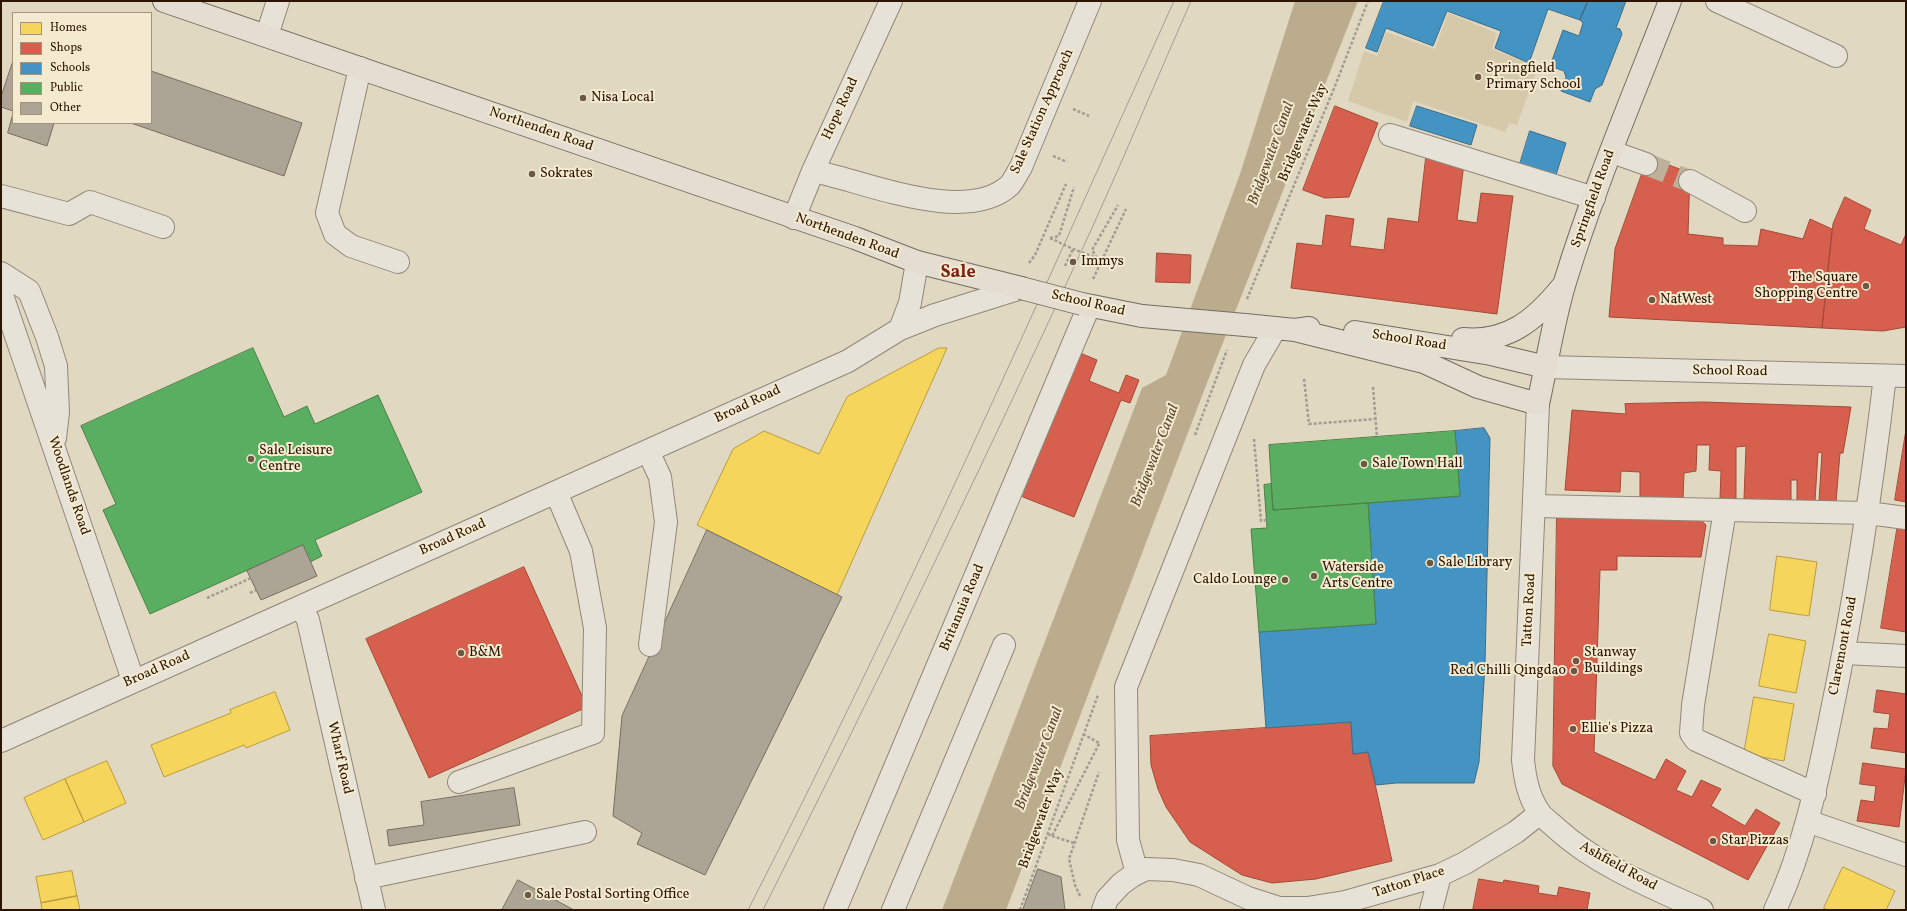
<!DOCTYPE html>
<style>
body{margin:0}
#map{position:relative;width:1907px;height:911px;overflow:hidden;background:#e1d8c2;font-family:Vollkorn,serif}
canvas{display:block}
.frame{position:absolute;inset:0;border:2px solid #2b1400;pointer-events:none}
.legend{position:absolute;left:12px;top:12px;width:140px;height:112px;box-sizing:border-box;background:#f4eacf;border:1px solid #a4947c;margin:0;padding:5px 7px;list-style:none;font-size:12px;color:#2b1400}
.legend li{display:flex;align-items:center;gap:8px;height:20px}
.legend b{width:20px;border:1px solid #a4947c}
</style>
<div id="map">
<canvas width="1907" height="911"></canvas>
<div class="frame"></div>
<ul class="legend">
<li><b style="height:11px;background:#f6d55c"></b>Homes</li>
<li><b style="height:11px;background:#d6604d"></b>Shops</li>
<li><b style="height:11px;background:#4393c3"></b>Schools</li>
<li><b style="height:11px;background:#5aae61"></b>Public</li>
<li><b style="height:11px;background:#aca494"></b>Other</li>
</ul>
</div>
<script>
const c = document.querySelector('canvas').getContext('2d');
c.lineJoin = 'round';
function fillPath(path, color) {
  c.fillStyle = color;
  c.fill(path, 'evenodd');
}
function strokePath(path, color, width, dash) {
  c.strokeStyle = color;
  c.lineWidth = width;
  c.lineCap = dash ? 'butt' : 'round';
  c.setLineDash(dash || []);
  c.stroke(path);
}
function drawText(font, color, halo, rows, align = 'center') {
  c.font = font + ' Vollkorn,serif';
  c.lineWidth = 4;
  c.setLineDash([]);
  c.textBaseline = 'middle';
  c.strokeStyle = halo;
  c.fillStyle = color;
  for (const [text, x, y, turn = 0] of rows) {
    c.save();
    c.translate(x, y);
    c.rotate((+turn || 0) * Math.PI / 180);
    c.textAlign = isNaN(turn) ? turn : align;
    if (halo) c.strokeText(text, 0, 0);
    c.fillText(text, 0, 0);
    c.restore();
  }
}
fillPath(new Path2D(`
 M1448,13L1497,33L1492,49L1538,67L1517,125L1509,123L1505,132L1413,101L1407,122L1348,101L1364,51L1377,56L1386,32L1435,49Z`), '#d6c9aa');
fillPath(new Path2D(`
 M1295,1H1358L1205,388L1006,910H942L1142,388L1166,375L1240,174Z`), '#bcac8e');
const homes = new Path2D(`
 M939,348H947L837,595L697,525L733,449L764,431L819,454L847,397Z
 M1777,556L1817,562L1809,616L1770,610Z
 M1769,634L1806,641L1796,693L1759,686Z
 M275,692L290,730L246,748L244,745L164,777L151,745L231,713L230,710Z
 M1754,697L1794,704L1784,761L1744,754Z
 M107,761L126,803L84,822L65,779Z
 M65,779L84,822L43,840L24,798Z
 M1843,867L1895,891L1886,910H1828L1824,908Z
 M72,871L77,896L41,903L36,877Z
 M77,896L80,910H42L41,903Z`);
fillPath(homes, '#f6d55c');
strokePath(homes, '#b99b40', 1);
const shops = new Path2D(`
 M1335,106L1378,123L1349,197L1325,198L1303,190Z
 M1648,157L1690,173L1688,234L1723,238V245L1758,246L1761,229L1803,239L1810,219L1832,229L1822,328L1609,317L1615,249Z
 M1426,158L1464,163L1457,220L1477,223L1481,193L1513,196L1497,314L1291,288L1297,243L1322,246L1326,215L1354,219L1350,246L1384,250L1388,218L1418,222Z
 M1845,197L1871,210L1864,229L1901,245L1906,234V327L1883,331L1822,328L1833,224Z
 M1157,253L1191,255L1190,283L1156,282Z
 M1080,353L1097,360L1089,381L1119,393L1126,375L1139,380L1130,403L1121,400L1074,517L1023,497Z
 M1704,402L1851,407L1843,453H1840L1836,502L1819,501L1822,453L1818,452L1815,501H1797V480H1791V501L1744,499L1746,446L1736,447V499H1720L1721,471L1709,470L1710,445H1697L1696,471L1684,473L1683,499L1640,498V472L1621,471L1620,492L1565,490L1572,410L1626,414L1625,404Z
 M1906,430V502L1895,500Z
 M1557,512L1694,514L1706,525L1701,557L1617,556V570H1600L1594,752L1655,780L1666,759L1686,771L1676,790L1692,797L1701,780L1721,789L1711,806L1745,826L1756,809L1780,823L1748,880L1562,784L1553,766Z
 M1898,524L1906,526V632L1881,628Z
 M524,567L587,707L429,778L366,639Z
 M1877,690L1906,694V753L1871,748L1874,728L1888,729L1890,714L1874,712Z
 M1351,722L1353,754L1368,752L1392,861L1316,879L1272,883L1242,875L1190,842L1166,807L1158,789L1151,765L1150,736Z
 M1863,763L1906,769L1899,827L1857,821L1861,800L1874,802L1876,786L1860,784Z
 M1479,879L1503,883L1504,880L1539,886L1538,893L1557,896L1559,887L1590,893L1587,910H1473Z`);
fillPath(shops, '#d6604d');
strokePath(shops, '#a34936', 1);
const schools = new Path2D(`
 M1384,1H1588L1580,20L1548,9L1529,63L1495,48L1501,31L1447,11L1433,46L1386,28L1377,52L1366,48Z
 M1588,1H1626L1616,28L1620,29L1622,34L1602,85L1595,89L1590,102L1561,91L1566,77L1564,71L1550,66L1563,30L1579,36L1583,23L1580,20Z
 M1417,106L1477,125L1471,145L1410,126Z
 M1530,131L1566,143L1555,178L1519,167Z
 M1484,428L1490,438L1485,665L1479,762L1474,783H1396L1376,785L1368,752L1353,754L1351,722L1266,728L1259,632L1376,624L1368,503L1460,496L1455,431Z`);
fillPath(schools, '#4393c3');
strokePath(schools, '#3c6d88', 1);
const public = new Path2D(`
 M253,348L284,417L307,406L315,424L378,395L422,492L315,540L322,556L310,562L303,545L150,614L103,510L116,504L81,426Z
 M1455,431L1460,496L1273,510L1269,445Z
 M1271,484L1273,510L1368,503L1376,624L1259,632L1251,529L1267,528L1264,485Z`);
fillPath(public, '#5aae61');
strokePath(public, '#4c8044', 1);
const building = new Path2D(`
 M13,61V111L1,107V97Z
 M151,71L302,123L284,176L131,123H151Z
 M13,114V123H54L47,146L8,133Z
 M707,530L842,597L705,875L637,844L642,833L613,816L622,716Z
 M303,545L317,576L261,600L247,571Z
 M514,788L520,825L389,846L387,830L424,825L421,802Z
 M1038,869L1061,877L1065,910H1023Z
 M518,880L574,910H502Z`);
fillPath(building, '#aca494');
strokePath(building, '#756d5f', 1);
strokePath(new Path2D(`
 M1646,164L1690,181`), '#bdb19b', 22, [22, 11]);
const minor = new Path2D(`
 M1717,1L1836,56
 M267,35L278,1
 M360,68L327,213L335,234L351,246L398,262
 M1390,135L1594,198
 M1612,152L1646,164
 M813,171C864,181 966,226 1010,185C1014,180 1018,172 1021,167L1090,1
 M1690,181L1745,211
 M1,196L69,214L90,202L163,227
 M794,218L813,171L891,1
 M1,273L29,291L47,337L56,366L58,412L55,438
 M1,292L133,680
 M900,329L935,315L1021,288
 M1546,367L1906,376
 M1538,404L1523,760C1525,778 1528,796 1539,812C1543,818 1551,823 1557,829C1598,866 1652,887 1702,910
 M648,451L660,477L666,522L650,645
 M1535,506L1868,513L1906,518
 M1725,510L1693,705L1691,733L1696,740L1815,794
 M301,607L308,620L374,910
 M1844,653L1906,656
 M1,741L848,361L900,329L910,303L917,262
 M459,782L593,733L595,628L581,551L556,492
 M1807,821L1906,855
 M1137,873L1128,840L1126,687L1254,365L1275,329
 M366,878L585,832
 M835,910L1089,306
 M893,910L1004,645
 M1103,910L1107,899L1121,884L1132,876L1146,869L1173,870L1199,875L1248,898L1279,908H1307L1345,902L1440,875L1465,863L1516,832L1540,813
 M1431,910L1440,875
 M1775,910C1805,846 1818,778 1832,710C1855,599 1872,488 1885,376`);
const major = new Path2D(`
 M164,1L855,238L917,262L1021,288
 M1082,304L1142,316
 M1245,325L1295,330L1309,328
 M1295,330L1424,362L1478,387L1538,404C1547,363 1553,322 1565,282C1594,187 1634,94 1670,1
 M1355,332L1491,354L1546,367
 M1463,339C1508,343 1535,320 1562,287`);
strokePath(minor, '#908778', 24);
strokePath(major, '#756d5f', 24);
strokePath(new Path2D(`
 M1073,109L1089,116
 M1053,156L1067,162
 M1050,238L1059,236L1074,187
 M1097,258L1092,250L1118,205
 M1029,263L1035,255L1066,184
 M1065,266L1073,249
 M1093,279L1126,209
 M1247,299L1335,86L1368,1
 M1304,379L1309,424L1375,419
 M1373,387L1377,437
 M1195,435L1227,350
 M1254,439L1261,521L1267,520
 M250,593L256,590
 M207,598L251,578
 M1083,734L1099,743
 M1048,834L1052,836L1100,742
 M1052,836L1074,843
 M1080,896L1075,885L1069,859L1099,772
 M1020,910L1098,695`), '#a29c92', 2.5, [3, 2]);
strokePath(minor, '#e7e2d7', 22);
strokePath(major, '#e3ded1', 22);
strokePath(new Path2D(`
 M748,910C901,612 1036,306 1174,1
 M763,910C877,684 987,457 1092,228C1126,153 1158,76 1191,1`), '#a29c92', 1);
const majorBridge = new Path2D(`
 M1021,288L1082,304
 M1142,316L1245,325`);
strokePath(majorBridge, '#756d5f', 24, []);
strokePath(new Path2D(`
 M1050,238L1073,249L1097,258`), '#a29c92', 2.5, [3, 2]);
strokePath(majorBridge, '#e3ded1', 22);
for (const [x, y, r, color] of [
 [1478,77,4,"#6b5944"],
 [583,98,4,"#6b5944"],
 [532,174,4,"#6b5944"],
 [1073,262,4,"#6b5944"],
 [1866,286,4,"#6b5944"],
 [1652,300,4,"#6b5944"],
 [251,459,4,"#6b5944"],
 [1364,464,4,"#6b5944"],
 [1430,563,4,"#6b5944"],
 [1314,576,4,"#6b5944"],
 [1285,580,4,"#6b5944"],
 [461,653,4,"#6b5944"],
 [1576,661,4,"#6b5944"],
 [1574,671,4,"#6b5944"],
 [1573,729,4,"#6b5944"],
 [1713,841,4,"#6b5944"],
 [528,895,4,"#6b5944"]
]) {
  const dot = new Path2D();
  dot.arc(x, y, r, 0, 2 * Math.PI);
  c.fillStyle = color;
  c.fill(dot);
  strokePath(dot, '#f4eacf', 1.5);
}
drawText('14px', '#2b1400', '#f4eacf', [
 ["Springfield",1486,69],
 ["Primary School",1486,85],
 ["Nisa Local",591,98],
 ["Sokrates",540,174],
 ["Immys",1081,262],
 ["The Square",1858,278,"right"],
 ["Shopping Centre",1858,294,"right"],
 ["NatWest",1660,300],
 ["Sale Leisure",259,451],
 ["Centre",259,467],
 ["Sale Town Hall",1372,464],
 ["Sale Library",1438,563],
 ["Waterside",1322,568],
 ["Arts Centre",1322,584],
 ["Caldo Lounge",1277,580,"right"],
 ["B&M",469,653],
 ["Stanway",1584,653],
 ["Buildings",1584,669],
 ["Red Chilli Qingdao",1566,671,"right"],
 ["Ellie's Pizza",1581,729],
 ["Star Pizzas",1721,841],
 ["Sale Postal Sorting Office",536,895]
], 'left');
drawText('14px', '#2b1400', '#f4eacf', [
 ["Hope Road",841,109,-65],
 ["Sale Station Approach",1043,112,-66],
 ["Northenden Road",541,130,19],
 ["Bridgewater Way",1304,133,-67],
 ["Springfield Road",1594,199,-70],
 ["Northenden Road",847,237,20],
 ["School Road",1088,304,13],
 ["School Road",1409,341,9],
 ["School Road",1730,372,1],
 ["Broad Road",748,405,-25],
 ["Woodlands Road",68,486,71],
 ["Broad Road",453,538,-24],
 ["Britannia Road",963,608,-67],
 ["Tatton Road",1530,610,-87],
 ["Claremont Road",1844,646,-79],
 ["Broad Road",157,670,-24],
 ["Wharf Road",339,758,77],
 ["Bridgewater Way",1042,819,-70],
 ["Ashfield Road",1618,867,29],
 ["Tatton Place",1409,883,-18]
]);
drawText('italic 15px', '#5f4930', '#f4eacf', [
 ["Bridgewater Canal",1272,154,-70],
 ["Bridgewater Canal",1156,456,-69],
 ["Bridgewater Canal",1040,759,-69]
]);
drawText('bold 18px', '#7a1f14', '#f4eacf', [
 ["Sale",958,274]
]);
</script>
